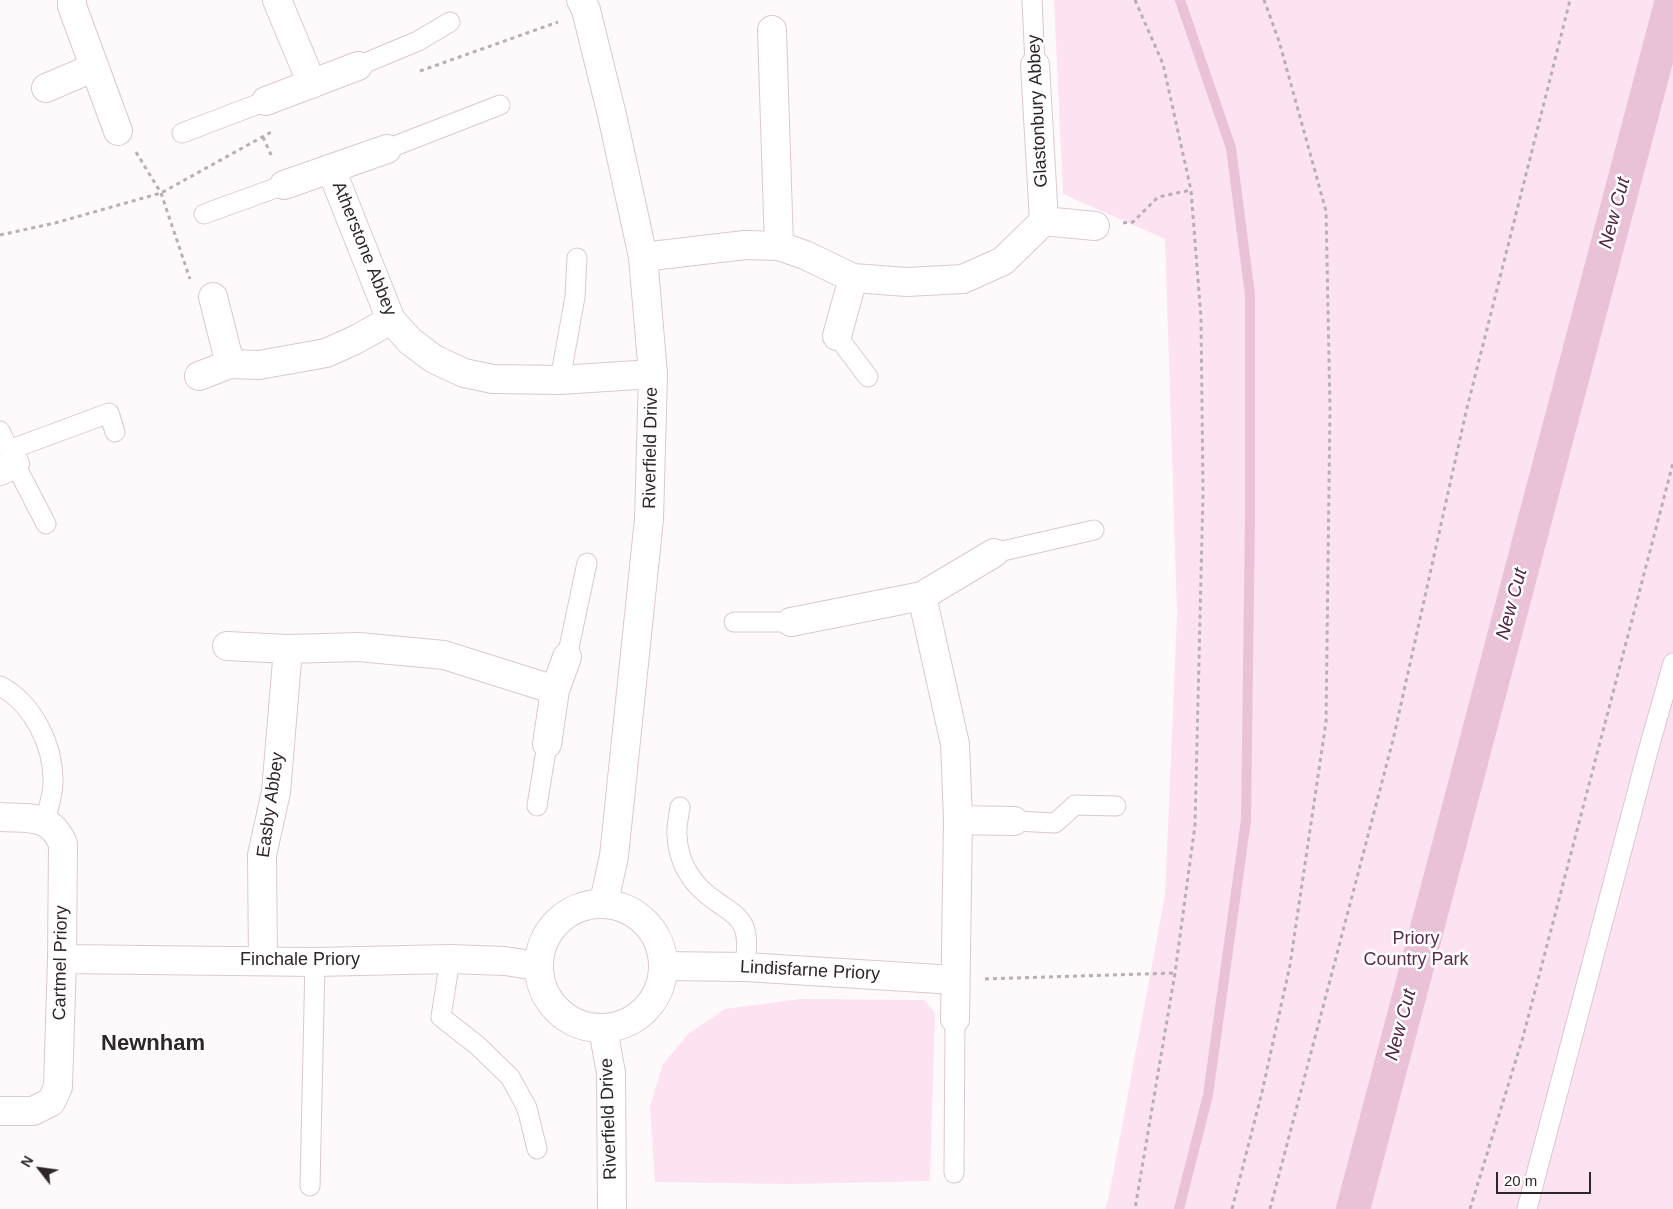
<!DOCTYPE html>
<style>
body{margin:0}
#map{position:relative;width:1673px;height:1209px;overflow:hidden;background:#fefafc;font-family:Helvetica,sans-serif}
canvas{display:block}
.north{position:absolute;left:15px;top:1144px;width:50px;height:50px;-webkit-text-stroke:4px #fff;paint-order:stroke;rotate:300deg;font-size:14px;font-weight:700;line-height:20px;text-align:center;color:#2e262b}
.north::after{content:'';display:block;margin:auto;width:18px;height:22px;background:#2e262b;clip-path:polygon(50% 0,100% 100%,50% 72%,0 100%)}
.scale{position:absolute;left:1496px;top:1172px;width:95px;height:22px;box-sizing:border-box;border:2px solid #2e262b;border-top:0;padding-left:6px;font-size:15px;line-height:18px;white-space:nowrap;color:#2e262b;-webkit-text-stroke:4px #fff;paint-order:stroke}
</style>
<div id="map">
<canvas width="1673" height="1209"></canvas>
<div class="north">N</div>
<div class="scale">20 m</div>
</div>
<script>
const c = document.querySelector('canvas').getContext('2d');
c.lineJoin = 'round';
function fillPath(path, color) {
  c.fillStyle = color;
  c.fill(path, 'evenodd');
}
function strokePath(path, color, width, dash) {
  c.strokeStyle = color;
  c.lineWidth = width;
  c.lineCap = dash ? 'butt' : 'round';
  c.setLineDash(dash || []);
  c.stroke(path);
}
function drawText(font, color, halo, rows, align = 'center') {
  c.font = font + ' Helvetica,sans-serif';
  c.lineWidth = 5;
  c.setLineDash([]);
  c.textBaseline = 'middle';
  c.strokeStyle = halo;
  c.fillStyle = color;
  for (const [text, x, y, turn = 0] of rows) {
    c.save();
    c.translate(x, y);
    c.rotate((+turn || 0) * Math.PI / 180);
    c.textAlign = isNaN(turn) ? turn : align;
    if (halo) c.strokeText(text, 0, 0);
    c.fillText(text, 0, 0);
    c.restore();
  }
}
fillPath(new Path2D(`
 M1054,0H1673V1209H1105L1109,1196L1165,895L1177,615L1165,239L1063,194Z
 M800,999L924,1000L935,1013L930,1181L789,1184L655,1182L650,1106L663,1064L688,1034L725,1009Z`), '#fde2f1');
strokePath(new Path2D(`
 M1179,1209L1208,1095L1246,820L1250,515V295L1231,148L1180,0`), '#e9c2d8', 10);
strokePath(new Path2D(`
 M1353,1209L1672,0`), '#e9c2d8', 34);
const lane = new Path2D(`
 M1032,0L1035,65
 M358,66L418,41L450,22
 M182,133L266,101
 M387,149L500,105
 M204,214L284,185
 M837,336L868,377
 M560,380L575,297L577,258
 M0,431L15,464L46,524
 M9,450L109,413L115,432
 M994,553L1094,530
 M734,622H791
 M567,657L587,563
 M0,686C33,703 54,746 53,783C53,795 48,809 45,821
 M537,806L547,744
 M680,807C679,816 676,826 677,835C678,864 693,886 717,902C725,908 738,915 743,925C749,938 746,953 745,967
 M1014,821L1055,823L1075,805L1116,806
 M450,959L441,1017L477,1045L510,1077L527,1108L537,1149
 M954,1173L955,1019
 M310,1186L315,962
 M1527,1209L1648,751L1673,663`);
const street = new Path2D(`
 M72,0V6L118,131
 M277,0L312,84
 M772,30L779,246
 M1035,65L1044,221
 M46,88L95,67
 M266,101L358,66
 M331,169L391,320L410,341L434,359L464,373L493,379L560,380L653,374
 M284,185L387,149
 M643,257L745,245L779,246L805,255L853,278L907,282L963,279L1003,261L1044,221L1095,226
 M213,297L230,364
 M837,336L853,278
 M199,376L230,364L259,365L326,353L355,340L391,320
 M0,471L15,464
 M922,596L955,744L958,820L955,1019
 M791,622L922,596L994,553
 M227,646L288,649L359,647L444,655L555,690
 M547,744L555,690L567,657
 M0,817C29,819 50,813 63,844L62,959L58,1087L51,1102L33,1111H0
 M958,820L1014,821
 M62,959L315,962L450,959L505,961L537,966
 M263,961L262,855L276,792L288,649
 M664,966L745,967L955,980`);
const secondary = new Path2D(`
 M581,0L586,10L612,115L643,257L653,374L649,519L614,856L604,902
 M539 966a62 62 0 1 1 124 0a62 62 0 1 1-124 0Z
 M603,1029L611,1073L612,1209`);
strokePath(lane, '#dcc7d3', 21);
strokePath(street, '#dcc7d3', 30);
strokePath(secondary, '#dcc7d3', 30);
strokePath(new Path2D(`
 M1135,0L1163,64L1191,190L1201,318L1203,494L1195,825L1175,973L1135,1209
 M420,71L558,22
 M263,137L272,157
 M136,152L161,193L190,279
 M1123,223L1133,222L1158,197L1191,190
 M0,235L55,223L161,193L273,131
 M985,979L1175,973
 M1232,1209L1262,1092L1290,965L1326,722L1330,409L1326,211L1279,41L1264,0
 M1270,1209L1393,740L1466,412L1570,0
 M1470,1209L1523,1037L1673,463`), '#b6b0b3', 3, [4, 4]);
strokePath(lane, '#fff', 19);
strokePath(street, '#fff', 28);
strokePath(secondary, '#fff', 28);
drawText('18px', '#2e262b', '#fff', [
 ["Glastonbury Abbey",1038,111,-93],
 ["Atherstone Abbey",364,249,68],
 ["Riverfield Drive",651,448,-89],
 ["Easby Abbey",271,805,-82],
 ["Finchale Priory",300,960],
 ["Cartmel Priory",61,963,-89],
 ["Lindisfarne Priory",810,971,3],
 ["Riverfield Drive",609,1119,-92]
]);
drawText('18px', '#5c2c4b', '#fff', [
 ["Priory",1416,939],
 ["Country Park",1416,960]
]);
drawText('italic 19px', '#522241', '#fff', [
 ["New Cut",1615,213,-75],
 ["New Cut",1512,604,-75],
 ["New Cut",1401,1025,-75]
]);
drawText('bold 22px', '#2e262b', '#fff', [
 ["Newnham",153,1044]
]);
</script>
